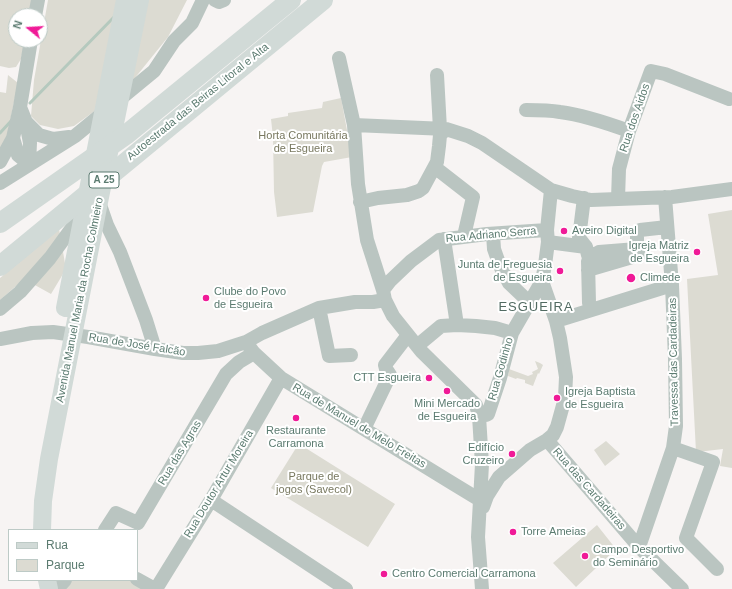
<!DOCTYPE html>
<meta charset="utf-8">
<style>
body{margin:0}
#map{position:relative;width:732px;height:589px;overflow:hidden;background:#f7f4f3;font-family:Arial,sans-serif}
canvas{display:block}
.legend{position:absolute;left:8px;top:529px;width:130px;height:52px;box-sizing:border-box;background:#fff;border:1px solid #bdcac6;margin:0;padding:5px 7px;list-style:none;font-size:12px;color:#5b7b70}
.legend li{display:flex;align-items:center;gap:8px;height:20px}
.legend b{width:20px;border:1px solid #bdcac6}
.north{position:absolute;left:8px;top:8px;width:40px;height:40px;box-sizing:border-box;background:#fff;border:1px solid #bdcac6;border-radius:50%;rotate:288deg;font-size:11px;font-weight:700;line-height:16px;text-align:center;color:#5b7b70}
.north::after{content:'';display:block;margin:auto;width:14px;height:18px;background:#f01a97;clip-path:polygon(50% 0,100% 100%,50% 72%,0 100%)}
</style>
<div id="map">
<canvas width="732" height="589"></canvas>
<ul class="legend">
<li><b style="height:5px;background:#d1dad7"></b>Rua</li>
<li><b style="height:11px;background:#dcdbd2"></b>Parque</li>
</ul>
<div class="north">N</div>
</div>
<script>
const c = document.querySelector('canvas').getContext('2d');
c.lineJoin = 'round';
function fillPath(path, color) {
  c.fillStyle = color;
  c.fill(path, 'evenodd');
}
function strokePath(path, color, width, dash) {
  c.strokeStyle = color;
  c.lineWidth = width;
  c.lineCap = dash ? 'butt' : 'round';
  c.setLineDash(dash || []);
  c.stroke(path);
}
function drawText(font, color, halo, rows, align = 'center') {
  c.font = font + ' Arial,sans-serif';
  c.lineWidth = 4;
  c.setLineDash([]);
  c.textBaseline = 'middle';
  c.strokeStyle = halo;
  c.fillStyle = color;
  for (const [text, x, y, turn = 0] of rows) {
    c.save();
    c.translate(x, y);
    c.rotate((+turn || 0) * Math.PI / 180);
    c.textAlign = isNaN(turn) ? turn : align;
    if (halo) c.strokeText(text, 0, 0);
    c.fillText(text, 0, 0);
    c.restore();
  }
}
fillPath(new Path2D(`
 M0,0H33L30,16H16V40H25L21,59L16,67L9,68L0,66Z
 M48,0H117L96,110L74,126L58,129L40,125L31,116L34,80Z
 M145,0H187L168,37L130,84Z
 M8,75L18,83L7,136L0,149V92L6,93Z
 M341,98L352,157L324,162L322,166L313,212L277,217L274,192L273,137L271,119L288,116V113L322,108L323,102Z
 M732,210V468L720,466L723,449L706,451L696,452L687,279L718,275L708,214Z
 M59,229L66,269L51,294L24,279L0,300V278Z
 M535,361L540,363L543,365L539,374L538,373L533,386L525,383V380L517,378L516,379L508,376L509,369L528,376L533,374L532,372L538,369Z
 M606,441L620,454L605,466L594,450Z
 M304,447L395,504L368,547L271,488L296,448Z
 M597,525L616,549L576,587L553,563Z
 M72,580H131L147,589H65Z`), '#dcdbd2');
strokePath(new Path2D(`
 M30,103L115,16
 M0,133L12,120`), '#b5c9be', 3);
strokePath(new Path2D(`
 M215,0L219,2L224,0
 M35,16L38,0
 M339,58L354,125L358,184L367,240L383,290L385,300L393,316L421,351L476,405L479,416L482,464L478,537L482,589
 M437,75L440,129
 M20,107L26,122L30,143L29,164
 M526,110C538,110 549,110 560,112C584,115 607,123 629,131
 M26,122L39,135L53,139L69,137
 M354,125L446,129L468,136L482,143L551,190L572,196L591,200L672,197L732,189
 M0,162L13,138
 M29,164L18,155L13,138L20,107L31,40
 M434,168L437,169L473,197L464,236L460,237
 M0,183L75,136L154,71L174,41L192,23L203,0
 M584,198L579,238L586,247
 M618,199L619,169L629,131L651,71L665,74L729,99
 M99,202L107,225L120,252L146,320L155,349
 M360,202L378,198L407,195L419,191L423,188L437,162L439,146L440,135L446,129
 M493,234L494,249L500,266L509,283L530,303
 M444,239L457,325
 M548,242L586,247L588,255L592,256L599,252L637,249V233L640,230L667,227
 M588,261L589,303
 M588,270L639,255L638,251
 M383,290L390,281L411,261L439,240L487,234L547,230
 M319,308L329,356L351,355
 M0,309L20,292L50,258L82,214
 M556,321L672,285
 M0,339L32,333L53,332L88,337L155,349L183,353H198L218,351L246,342L262,333L319,308L355,302H373L385,300
 M246,342L254,353L281,378L452,483L480,500
 M417,346L441,326L457,325L476,326L495,328L512,333
 M486,415L488,414L500,378L512,333L542,281
 M364,429L390,375L386,369L385,365L408,335
 M547,440L639,547L682,589
 M673,448L713,462L686,538L717,569
 M211,500L346,589
 M483,507L487,496L499,477L530,450L547,440L553,435L557,427L565,398L566,377L560,338L556,321L542,281L545,265L548,242L547,230L551,190
 M105,530L116,513L138,523L226,374L239,362L254,353
 M639,547L673,448L676,426L675,359L672,285L665,197
 M137,579L155,589
 M57,589L65,580
 M156,589L211,500L281,378`), '#bac5c1', 14);
strokePath(new Path2D(`
 M65,308L125,0
 M42,530L43,501L49,459L99,202L140,0
 M47,580L49,589`), '#d1dad7', 18);
strokePath(new Path2D(`
 M0,223L127,134L291,0
 M0,266L323,0`), '#d1dad7', 20);
for (const [x, y, r, color] of [
 [564,231,4,"#f01a97"],
 [697,252,4,"#f01a97"],
 [560,271,4,"#f01a97"],
 [631,278,5,"#f01a97"],
 [206,298,4,"#f01a97"],
 [429,378,4,"#f01a97"],
 [447,391,4,"#f01a97"],
 [557,398,4,"#f01a97"],
 [296,418,4,"#f01a97"],
 [512,454,4,"#f01a97"],
 [513,532,4,"#f01a97"],
 [585,556,4,"#f01a97"],
 [384,574,4,"#f01a97"]
]) {
  const dot = new Path2D();
  dot.arc(x, y, r, 0, 2 * Math.PI);
  c.fillStyle = color;
  c.fill(dot);
  strokePath(dot, '#fff', 1.5);
}
for (const [x, y, w] of [
 [104,180,30]
]) {
  const box = new Path2D();
  box.roundRect(x - w / 2, y - 8, w, 16, 3);
  c.fillStyle = '#fff';
  c.fill(box);
  strokePath(box, '#5b7b70', 1);
}
drawText('bold 10px', '#5b7b70', null, [
 ["A 25",104,180]
]);
drawText('11px', '#5b7b70', '#fff', [
 ["Autoestrada das Beiras Litoral e Alta",198,102,-39],
 ["Rua dos Aidos",635,118,-71],
 ["Rua Adriano Serra",491,235,-5],
 ["Avenida Manuel Maria da Rocha Colmieiro",80,300,-79],
 ["Rua de José Falcão",137,345,9],
 ["Travessa das Cardadeiras",674,362,-91],
 ["Rua Godinho",501,369,-74],
 ["Rua de Manuel de Melo Freitas",359,426,31],
 ["Rua das Agras",180,453,-59],
 ["Rua Doutor Artur Moreira",219,484,-59],
 ["Rua das Cardadeiras",589,489,49]
]);
drawText('11px', '#78785f', '#fff', [
 ["Horta Comunitária",303,136],
 ["de Esgueira",303,149],
 ["Parque de",314,477],
 ["jogos (Savecol)",314,490]
]);
drawText('11px', '#5b7b70', '#fff', [
 ["Aveiro Digital",572,231],
 ["Igreja Matriz",689,246,"right"],
 ["de Esgueira",689,259,"right"],
 ["Junta de Freguesia",552,265,"right"],
 ["de Esgueira",552,278,"right"],
 ["Climede",640,278],
 ["Clube do Povo",214,292],
 ["de Esgueira",214,305],
 ["CTT Esgueira",421,378,"right"],
 ["Igreja Baptista",565,392],
 ["de Esgueira",565,405],
 ["Mini Mercado",447,404,"center"],
 ["de Esgueira",447,417,"center"],
 ["Restaurante",296,431,"center"],
 ["Carramona",296,444,"center"],
 ["Edifício",504,448,"right"],
 ["Cruzeiro",504,461,"right"],
 ["Torre Ameias",521,532],
 ["Campo Desportivo",593,550],
 ["do Seminário",593,563],
 ["Centro Comercial Carramona",392,574]
], 'left');
c.letterSpacing = '1px';
drawText('13px', '#526b62', '#fff', [
 ["ESGUEIRA",536,307]
]);
c.letterSpacing = '0px';
</script>
